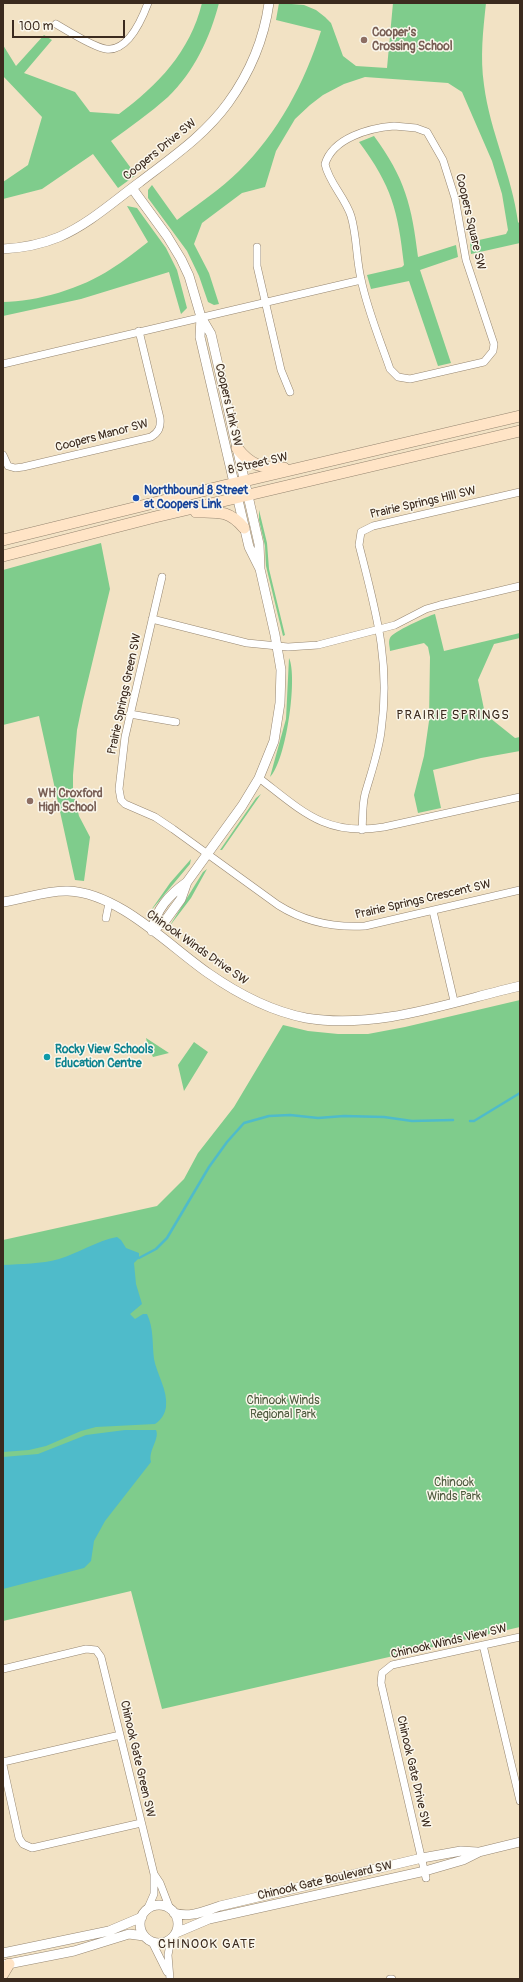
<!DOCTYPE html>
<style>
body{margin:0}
#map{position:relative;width:523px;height:1982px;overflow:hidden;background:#f2e2c4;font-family:Pangolin,sans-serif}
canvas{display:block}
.frame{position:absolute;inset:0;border:4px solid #3b2a1e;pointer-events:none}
.scale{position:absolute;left:12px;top:20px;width:113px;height:18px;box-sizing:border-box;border:2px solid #3b2a1e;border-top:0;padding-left:5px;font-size:12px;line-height:14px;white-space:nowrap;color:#3b2a1e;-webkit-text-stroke:3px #fbf7ec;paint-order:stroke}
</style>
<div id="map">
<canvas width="523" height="1982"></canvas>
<div class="frame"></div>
<div class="scale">100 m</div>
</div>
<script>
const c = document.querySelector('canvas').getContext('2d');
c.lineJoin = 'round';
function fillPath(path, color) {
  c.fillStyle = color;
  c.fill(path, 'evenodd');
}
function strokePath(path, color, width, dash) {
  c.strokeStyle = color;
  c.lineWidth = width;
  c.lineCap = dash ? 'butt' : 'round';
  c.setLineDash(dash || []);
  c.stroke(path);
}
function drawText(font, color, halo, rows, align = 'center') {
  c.font = font + ' Pangolin,sans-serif';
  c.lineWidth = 3;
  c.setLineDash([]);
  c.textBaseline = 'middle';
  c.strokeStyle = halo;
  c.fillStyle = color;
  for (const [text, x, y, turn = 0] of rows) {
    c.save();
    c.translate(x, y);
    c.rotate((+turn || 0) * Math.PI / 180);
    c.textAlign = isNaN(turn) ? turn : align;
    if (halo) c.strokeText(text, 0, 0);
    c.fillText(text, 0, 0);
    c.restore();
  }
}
fillPath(new Path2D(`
 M202,3H219C210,38 194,72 168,97C150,113 130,127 111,141L136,175L118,188L93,154L42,189L3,199V182L28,165L42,117L3,76V45L16,66L44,35L52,40L24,73L75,92L90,112L119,114C158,85 190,52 202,3Z
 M279,3L304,5L316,10L325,17L331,23L343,56L356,66L387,68L393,3H486C483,31 480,57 484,85C490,132 512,175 518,222L520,224V243L471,254L470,242L506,234L508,230L502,194L492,161L462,92L448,83L365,77L344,84L323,95L310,105L295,119L276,151L265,187L242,193L202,223L194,244L209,273L219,304L214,305L208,302L199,276L187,251L148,198V190L152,185L177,220C198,204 221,189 239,171C278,133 305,82 321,31L276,20Z
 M374,136C405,178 412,206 418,257L456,245L458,257L420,270L451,363L438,366L409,281L371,289L367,275L402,267L404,265C398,211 392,186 359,142Z
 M127,206L137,208L166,248L177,270L187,308L181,314L169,272L81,299L3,316V302C36,302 83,288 111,269C124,261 136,251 148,242Z
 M259,510L267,543L269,569L285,635L283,636L266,566L265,546L259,520Z
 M101,543L110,589L83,701L77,730L73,775V792L79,816L90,837L84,881L75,880L39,716L3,725V570Z
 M435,614L444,651L520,633V638L494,644L478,680L485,714L515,738L520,737V751L481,758L433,770L441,808L418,813L414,795L424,756L429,721L430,657L428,647L424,643L390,651C390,647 388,642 390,638C392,632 428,616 435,614Z
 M289,658C298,677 286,762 270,777L286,719Z
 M261,794L222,850H220L256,798Z
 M191,859L190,864L149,913L170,883Z
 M207,869L191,898L169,927L203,872Z
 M520,1000V1627L162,1709L131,1591L3,1621V1240L157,1206L184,1179L198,1153L234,1107L283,1025L308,1031L338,1034H368L405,1027Z
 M146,1038L169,1053L153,1057L152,1055H150Z
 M194,1042L208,1052L184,1091L178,1065Z`), '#7fcc8c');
fillPath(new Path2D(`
 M117,1237L121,1240L126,1248L139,1253V1258L134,1263L136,1284L142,1304L130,1314L135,1319L143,1314H147C154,1329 152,1343 154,1359C157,1375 168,1390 166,1407C165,1414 161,1420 155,1424L96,1427L81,1431L46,1446L29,1450L3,1452V1265C21,1264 41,1264 59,1259C79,1253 96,1241 117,1237Z
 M125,1430H156C160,1439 148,1450 151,1462L105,1521L94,1541L91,1561L84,1568L3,1589V1457L38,1454L86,1435Z`), '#4fbbca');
strokePath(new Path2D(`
 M470,1121H474L520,1093
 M139,1258L156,1249L167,1238L209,1167L227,1142L244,1123L269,1116L290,1115L318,1118L344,1116L384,1117L412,1121L453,1120`), '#4fbbca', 2.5);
const minor = new Path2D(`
 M56,24C68,31 93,47 106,49C128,52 142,19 148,3
 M394,126L416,128L427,132L443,160L455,198L466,260L494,344L493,351L484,362L410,379L398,377L390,369C380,340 367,309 361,279C356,258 357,236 351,216C345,197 329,183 325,164C333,138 369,128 394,126Z
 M257,247V266L281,370L290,392
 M3,364L361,280
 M3,455L8,466L15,468L23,467L151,437C159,432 161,427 160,418L139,331
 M162,577L125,737L119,789L121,800L125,804L155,817L173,829L278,905C305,922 333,928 365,926L520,890
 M152,619L247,643L288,647L318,645L395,625L426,609L440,605L520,586
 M130,714L176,722
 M259,778C302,811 326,837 384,827L520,797
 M362,830C363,818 362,806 365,794C371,773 378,754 381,732C391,662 376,612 359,545L361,532L373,526L520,492
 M433,911L454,1001
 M106,918L109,903
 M483,1645L520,1801
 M3,1669L86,1649L96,1650L101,1657L154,1874V1894L147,1910
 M3,1762L120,1735
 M3,1765L19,1838L23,1844L32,1848L141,1823
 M154,1874L160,1883L170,1909
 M426,1878L381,1683L382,1673L392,1665L520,1637
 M152,1942L167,1972
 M170,1979L168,1955L171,1939
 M390,1979H392`);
const tertiary = new Path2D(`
 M132,188L167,236L181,259L189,276L201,317L211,334L259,544L260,569L275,635L281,670L280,703L274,741L259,778L242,806L187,882L181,899L165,921L152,931
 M3,249C22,248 42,244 59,237C89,224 114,201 140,182C171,158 204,136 228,103C249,74 264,39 269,3
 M201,317L200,337L249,547L260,569
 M3,902C25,899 46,890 68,891C119,893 168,945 208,973C238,994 270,1011 306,1018C378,1030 451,1002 520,986
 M152,931C156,909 169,895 187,882
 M140 1924a19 19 0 1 1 38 0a19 19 0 1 1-38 0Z
 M174,1913C191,1918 204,1911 220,1906L422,1858L461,1851L477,1852
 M176,1933L209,1919L425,1871L463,1860L479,1852L520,1842
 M3,1953L109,1931L142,1917
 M3,1965L74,1951L129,1934L144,1936`);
const secondary = new Path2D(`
 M237,448C252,467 261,467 284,468
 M196,512C218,512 229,510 244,528
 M3,540L223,486L520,416
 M3,556L155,517L520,431
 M3,1974L9,1964`);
strokePath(minor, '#968671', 8);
strokePath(tertiary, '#968671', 10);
strokePath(secondary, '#968671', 12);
strokePath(minor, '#fff', 7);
strokePath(tertiary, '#fff', 9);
strokePath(secondary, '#ffe4c6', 11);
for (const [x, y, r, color] of [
 [364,40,4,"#8d6e63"],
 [136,498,4,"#1a4fb4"],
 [30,801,4,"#8d6e63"],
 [47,1057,4,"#0f9aa8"]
]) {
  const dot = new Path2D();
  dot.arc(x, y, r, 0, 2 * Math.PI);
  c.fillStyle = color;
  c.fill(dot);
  strokePath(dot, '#fbf7ec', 1.5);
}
drawText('bold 12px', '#785e54', '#fbf7ec', [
 ["Cooper's",372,33],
 ["Crossing School",372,47],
 ["WH Croxford",38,794],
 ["High School",38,808]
], 'left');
drawText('12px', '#3b2a1e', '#fbf7ec', [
 ["Coopers Drive SW",160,150,-39],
 ["Coopers Square SW",470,222,77],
 ["Coopers Link SW",228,405,77],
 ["Coopers Manor SW",102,436,-15],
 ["8 Street SW",258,464,-13],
 ["Prairie Springs Hill SW",423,503,-13],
 ["Prairie Springs Green SW",125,694,-78],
 ["Prairie Springs Crescent SW",423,900,-13],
 ["Chinook Winds Drive SW",197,948,35],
 ["Chinook Winds View SW",449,1642,-13],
 ["Chinook Gate Green SW",137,1759,77],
 ["Chinook Gate Drive SW",413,1772,77],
 ["Chinook Gate Boulevard SW",325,1881,-13]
]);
drawText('bold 12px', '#164399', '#fbf7ec', [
 ["Northbound 8 Street",144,491],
 ["at Coopers Link",144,505]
], 'left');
drawText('bold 12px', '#0d838f', '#fbf7ec', [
 ["Rocky View Schools",55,1050],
 ["Education Centre",55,1064]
], 'left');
drawText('12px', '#4f5b3f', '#fbf7ec', [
 ["Chinook Winds",283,1401],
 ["Regional Park",283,1415],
 ["Chinook",454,1483],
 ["Winds Park",454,1497]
]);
c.letterSpacing = '1px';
drawText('13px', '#3b2a1e', '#fbf7ec', [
 ["PRAIRIE SPRINGS",453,716],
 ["CHINOOK GATE",207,1945]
]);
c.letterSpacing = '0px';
</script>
